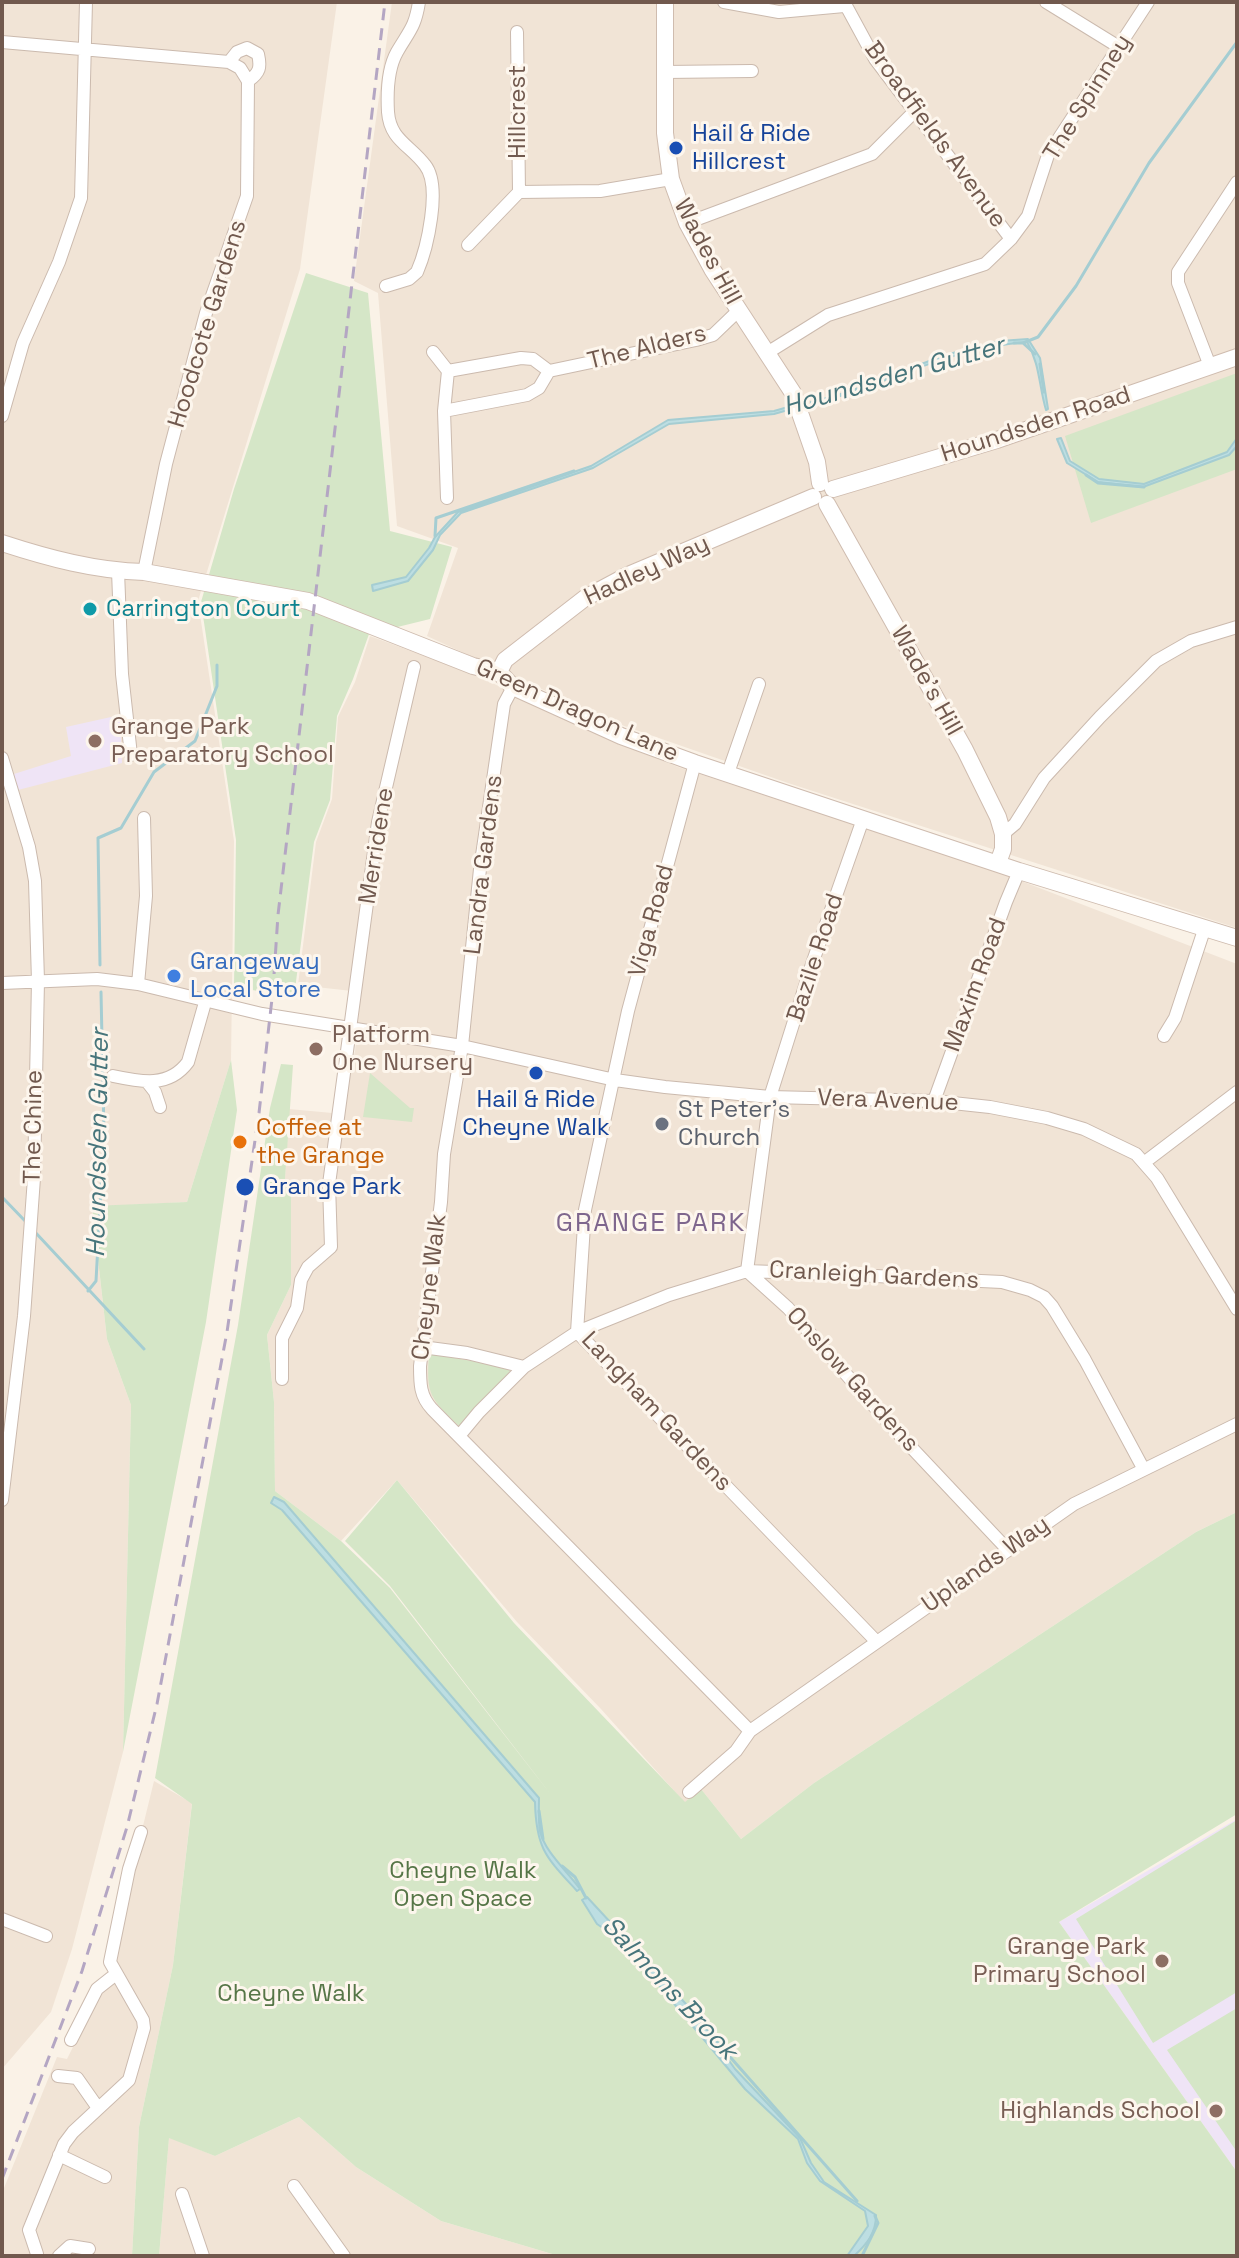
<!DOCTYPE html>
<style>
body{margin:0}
#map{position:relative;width:1239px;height:2258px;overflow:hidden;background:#faf2e7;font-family:"Space Grotesk",sans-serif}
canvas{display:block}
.frame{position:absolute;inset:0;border:4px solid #71594e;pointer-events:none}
</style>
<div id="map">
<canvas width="1239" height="2258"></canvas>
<div class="frame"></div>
</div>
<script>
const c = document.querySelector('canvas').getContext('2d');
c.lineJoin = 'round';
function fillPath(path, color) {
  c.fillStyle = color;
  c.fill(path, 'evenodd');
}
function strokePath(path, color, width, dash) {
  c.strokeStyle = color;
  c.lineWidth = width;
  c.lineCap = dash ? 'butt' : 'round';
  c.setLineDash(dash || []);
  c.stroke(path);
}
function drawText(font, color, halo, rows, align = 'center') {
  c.font = font + ' "Space Grotesk",sans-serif';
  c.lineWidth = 6;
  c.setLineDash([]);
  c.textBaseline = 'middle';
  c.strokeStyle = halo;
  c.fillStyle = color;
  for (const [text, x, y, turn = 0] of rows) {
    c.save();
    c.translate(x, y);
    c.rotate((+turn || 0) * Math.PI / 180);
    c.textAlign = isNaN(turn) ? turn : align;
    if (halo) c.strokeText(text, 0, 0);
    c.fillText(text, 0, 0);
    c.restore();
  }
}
fillPath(new Path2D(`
 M2,2H337L300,269L198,601L234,841L231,1060L187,1202L92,1207L107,1339L131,1405L123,1752L72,1949L51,2012L2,2069Z
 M392,2H1237V928L788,783L613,722L427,636L458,548L397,526L378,293L354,281Z
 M370,636L481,677L552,714L678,767L990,869L1237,964V1512L1196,1532L814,1783L741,1839L701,1789L685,1803L601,1709L517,1622L397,1480L341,1541L275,1491L274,1402L267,1335L291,1285V1197L285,1179L289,1109L343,1114L355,1051L361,992L298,985L316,842L332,799L338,717L355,682Z
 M154,1781L192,1803L173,1965L139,2127L132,2256H2V2193L57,2057L67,2059L115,1963L131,1875Z
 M299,2117L356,2167L441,2221L559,2256H159L169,2137L215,2156Z`), '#f1e4d6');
fillPath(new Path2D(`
 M120,715L122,763L18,790L14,774L71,756L66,727Z
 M1237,1819V2172L1059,1922Z`), '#efe4f6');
fillPath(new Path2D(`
 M306,273L368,293L390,531L452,547L430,619L369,634L353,679L337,716L330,800L314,842L294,997L234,987L236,840L201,602L234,489Z
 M1237,373V469L1091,523L1065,436Z
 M231,1060L237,1110L206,1322L123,1752L131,1405L107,1339L92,1206L187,1202Z
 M281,1064L293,1065L285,1179L291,1197V1285L267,1335L274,1402L275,1491L341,1541L390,1588L552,1796L390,1586L345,1541L397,1480L514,1623L685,1802L701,1789L741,1839L814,1783L1196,1532L1237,1512V1814L1059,1922L1237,2172V2256H559L441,2221L356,2167L299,2117L215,2156L169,2138L159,2256H132L139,2127L173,1965L192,1804L155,1778L238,1325L270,1108Z
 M370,1073L410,1108H414L412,1122L363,1117Z
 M429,1354L503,1366L510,1371L511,1378L459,1426C430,1398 426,1395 429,1354Z
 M1237,1820V1992L1153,2043L1076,1919Z
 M1237,2008V2152L1167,2050Z`), '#d5e6c7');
const water = new Path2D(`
 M1028,339L1040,358L1048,409L1046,410C1039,387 1040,364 1027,342C951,347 884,385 811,405V402L848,392L945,355L1000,341Z
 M788,407V410L774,414L669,424L593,468L461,513L440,535L433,550L408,581L373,591L372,585L406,577L429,548L435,537L458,512L591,466L668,420L774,411Z
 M1061,438L1070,461L1099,479L1144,484L1227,452L1237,438V446L1229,455L1143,487L1098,482L1067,463L1057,439Z
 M274,1497L284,1502L539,1798C539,1808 538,1821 540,1831C544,1851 568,1872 580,1889L577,1891C546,1857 536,1849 535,1802L282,1510L271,1503Z
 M587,1897L698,2017L735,2069L800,2138L811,2163L824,2182L876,2215C876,2233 867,2244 854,2256H847L868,2226L865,2211L820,2181L807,2163L798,2139L745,2089L622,1941L597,1924L582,1900Z`);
fillPath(water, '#bddee2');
strokePath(water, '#a5cdd2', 2);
strokePath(new Path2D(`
 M1014,343H1023L1038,337L1076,286L1149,163L1237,42
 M1023,343L1035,354
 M1040,364L1044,392
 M1086,475L1098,483L1144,487
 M435,536L436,518L574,471
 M100,965L98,838L121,828L154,772L195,741L217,686V665
 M2,1197L27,1223
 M35,1232L144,1349
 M88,1291L96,1281L104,1134L101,992
 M539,1811L543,1839
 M562,1866L575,1877L586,1898
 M709,2033L857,2201
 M862,2256L878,2223L875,2216`), '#a5cdd2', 3);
const street = new Path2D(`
 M724,2L779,12L844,6
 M844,2L875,59L1011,239
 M1046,2L1119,47
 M517,32L519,192
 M2,42L229,62L240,68L248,81L247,196L206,313L166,464L144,572
 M229,62L237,52L247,48L258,54C261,67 260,73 248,81
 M665,72L752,71
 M687,223L872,154L914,112
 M468,245L519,192L600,191L671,179
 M386,286L409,279L417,272C427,249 442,186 425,165C410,145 390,140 388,112C387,94 388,68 397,52C409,31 415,28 419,2
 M433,352L448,371
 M767,353L828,315L985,264L1011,239L1028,216L1048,155L1148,2
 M1210,366L1178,283V272L1237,182
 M549,371L539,388L527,395L444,411L448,371L521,358L533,359L549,371L696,340L713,335L738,311
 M444,411L447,498
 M2,416L23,343L59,262L81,198L86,2
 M118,571L122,674L131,755
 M513,687L504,704L480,869L462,1046L444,1154L441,1202L420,1366C420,1384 420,1396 432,1409L750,1731
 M2,758L29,847L35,881L38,981L34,1178L24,1316L2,1500
 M695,763L628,1011L585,1210L577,1332L876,1641
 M728,773L759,684
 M863,819L812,964L770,1097L747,1271L788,1308L894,1429L1008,1550
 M1003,834L1015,824L1044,778L1100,717L1156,661L1191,641L1237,627
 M2,983L97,979L138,984L262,1014L462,1046L615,1080L665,1087L770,1097L934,1101L990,1107L1047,1118L1084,1129L1136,1154L1157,1178L1237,1309
 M138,984L146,896L144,818
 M1164,1036L1175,1018L1205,927
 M113,1076C141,1082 169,1088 188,1062L206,999
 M148,1083L155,1092L160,1107
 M934,1101L1006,902L1019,871
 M1145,1162L1237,1092
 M422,1347L467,1353L524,1367
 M282,1379V1338L297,1308L301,1280L308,1267L331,1247L329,1184L378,822L414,667
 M459,1436L479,1412L524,1367L577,1332L669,1295L747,1271L854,1275L1002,1282L1030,1290L1044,1297L1052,1306L1085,1360L1143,1468
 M689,1792L736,1751L750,1731L1074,1504L1237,1424
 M2,1919L46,1936
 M71,2040L97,1989L116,1974
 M58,2076L77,2078L98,2108
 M59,2155L105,2177
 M294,2186L344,2256
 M182,2194L203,2256
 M37,2254L29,2230L64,2144L73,2132L129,2080L144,2028L143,2020L110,1962L129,1869L141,1832
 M59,2256L70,2246L89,2249`);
const secondary = new Path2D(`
 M665,2V133L671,179L687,223L712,269L793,393L817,462L820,483
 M833,489L997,440L1237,357
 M827,504L965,750L998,817L1003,834V849L998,863
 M2,543C48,558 96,571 144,572L308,601L473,666L499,672L513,687L621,736L695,763L1019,871L1237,938
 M499,672L505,660L585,598L628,575L813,497`);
strokePath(street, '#cbbaae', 14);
strokePath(secondary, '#cfbcaf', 18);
strokePath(street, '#fff', 12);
strokePath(secondary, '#fff', 16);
strokePath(new Path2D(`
 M2,2179L82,1971L127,1827L157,1704L227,1332L259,1113L273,990L278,915L385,2`), '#b4a6c3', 3, [12, 8]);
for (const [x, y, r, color] of [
 [676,148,8,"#1a4fb4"],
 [90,609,8,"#0f9aa8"],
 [95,741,8,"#8d6e63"],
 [174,976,8,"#3f7fe0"],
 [316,1049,8,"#8d6e63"],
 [536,1073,8,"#1a4fb4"],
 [662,1124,8,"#6b7280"],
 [240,1142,8,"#e8710a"],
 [245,1187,10,"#1a4fb4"],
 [1162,1961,8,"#8d6e63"],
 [1216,2111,8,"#8d6e63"]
]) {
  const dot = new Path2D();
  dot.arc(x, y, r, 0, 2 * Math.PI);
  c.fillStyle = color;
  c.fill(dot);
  strokePath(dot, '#fdf6ed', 3);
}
drawText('24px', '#71594e', '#fdf6ed', [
 ["The Spinney",1088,98,-58],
 ["Hillcrest",518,112,-90],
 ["Broadfields Avenue",935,135,54],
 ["Wades Hill",707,252,62],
 ["Hoodcote Gardens",208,324,-73],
 ["The Alders",647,348,-14],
 ["Houndsden Road",1036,425,-18],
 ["Hadley Way",647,571,-25],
 ["Wade's Hill",926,681,61],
 ["Green Dragon Lane",577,711,24],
 ["Merridene",377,846,-81],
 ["Landra Gardens",484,865,-83],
 ["Viga Road",652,921,-75],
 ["Bazile Road",816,958,-72],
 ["Maxim Road",976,985,-70],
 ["Vera Avenue",888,1101,2],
 ["The Chine",34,1127,-89],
 ["Cranleigh Gardens",874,1276,3],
 ["Cheyne Walk",430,1287,-83],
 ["Onslow Gardens",852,1380,48],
 ["Langham Gardens",656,1412,47],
 ["Uplands Way",986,1565,-35]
]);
drawText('24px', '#164399', '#fdf6ed', [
 ["Hail & Ride",692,134],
 ["Hillcrest",692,162],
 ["Hail & Ride",536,1100,"center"],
 ["Cheyne Walk",536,1128,"center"],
 ["Grange Park",263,1187]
], 'left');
drawText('24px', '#0d838f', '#fdf6ed', [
 ["Carrington Court",106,609]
], 'left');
drawText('24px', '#785e54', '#fdf6ed', [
 ["Grange Park",111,727],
 ["Preparatory School",111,755],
 ["Platform",332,1035],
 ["One Nursery",332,1063],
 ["Grange Park",1146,1947,"right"],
 ["Primary School",1146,1975,"right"],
 ["Highlands School",1200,2111,"right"]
], 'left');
drawText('24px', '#366cbe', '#fdf6ed', [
 ["Grangeway",190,962],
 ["Local Store",190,990]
], 'left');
drawText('24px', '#5b616d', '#fdf6ed', [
 ["St Peter's",678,1110],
 ["Church",678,1138]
], 'left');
drawText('24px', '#c56008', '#fdf6ed', [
 ["Coffee at",256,1128],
 ["the Grange",256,1156]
], 'left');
drawText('24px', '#567647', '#fdf6ed', [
 ["Cheyne Walk",463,1871],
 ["Open Space",463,1899],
 ["Cheyne Walk",291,1994]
]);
drawText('italic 26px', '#47757b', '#fdf6ed', [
 ["Houndsden Gutter",894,377,-16],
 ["Houndsden Gutter",99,1143,-89],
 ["Salmons Brook",669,1989,47]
]);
c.letterSpacing = '2px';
drawText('26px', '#7e668d', '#fdf6ed', [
 ["GRANGE PARK",651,1224]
]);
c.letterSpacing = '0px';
</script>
